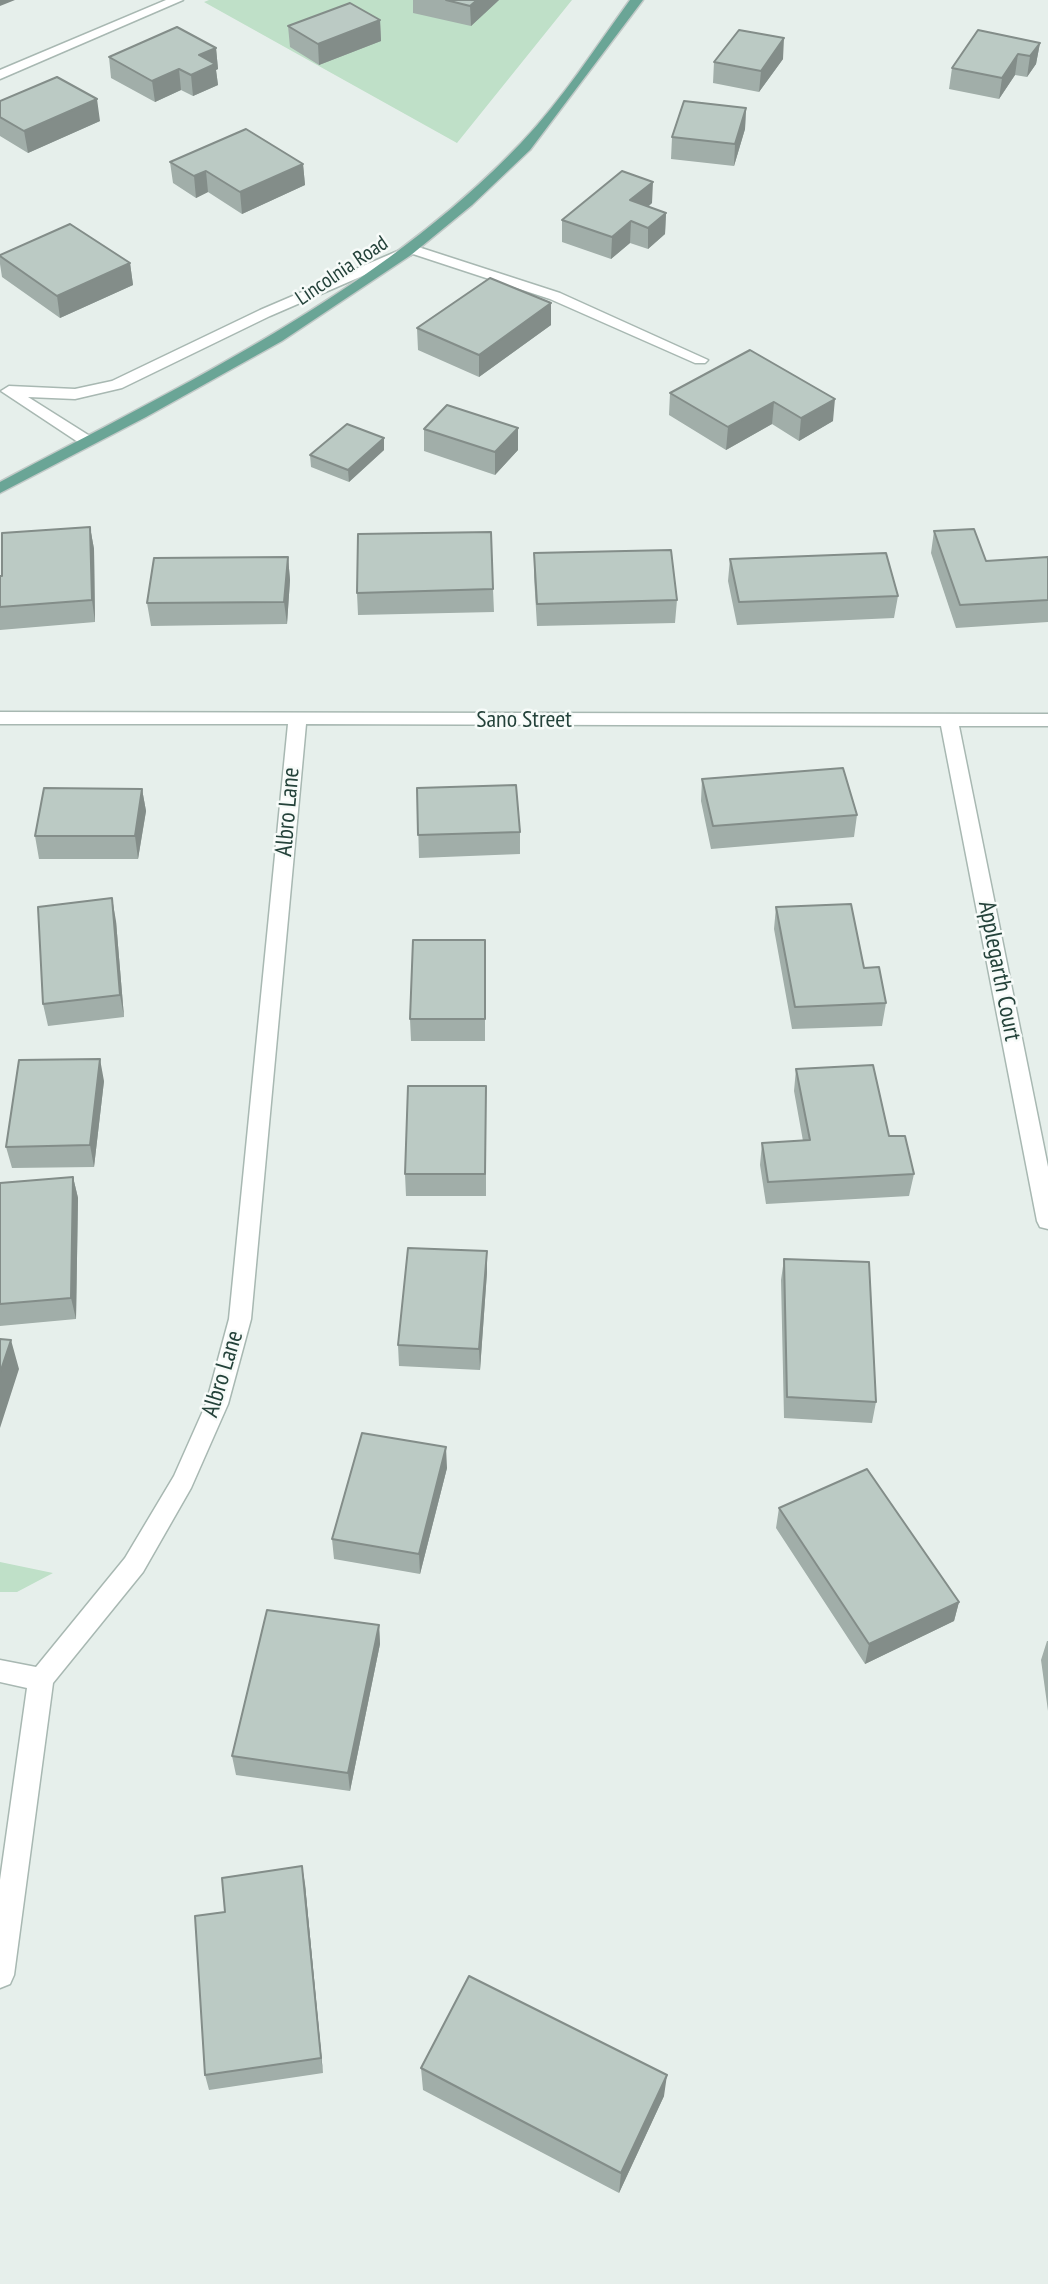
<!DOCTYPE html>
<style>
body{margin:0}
canvas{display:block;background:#e6efeb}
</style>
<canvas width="1048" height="2284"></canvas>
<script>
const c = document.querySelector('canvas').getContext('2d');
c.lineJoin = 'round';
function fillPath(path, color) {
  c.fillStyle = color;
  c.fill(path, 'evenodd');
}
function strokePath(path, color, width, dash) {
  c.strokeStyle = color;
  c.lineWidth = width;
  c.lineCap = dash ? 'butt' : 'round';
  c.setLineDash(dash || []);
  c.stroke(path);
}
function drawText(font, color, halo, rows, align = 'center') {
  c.font = font + ' "PT Sans Narrow",sans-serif';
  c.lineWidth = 5;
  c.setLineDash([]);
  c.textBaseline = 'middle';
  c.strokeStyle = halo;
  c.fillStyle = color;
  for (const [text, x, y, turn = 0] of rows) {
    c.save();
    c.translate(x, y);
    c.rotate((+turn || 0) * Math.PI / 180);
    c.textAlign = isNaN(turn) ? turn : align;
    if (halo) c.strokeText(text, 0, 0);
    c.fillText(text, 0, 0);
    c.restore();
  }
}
fillPath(new Path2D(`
 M209,0H572L457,143L204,2Z
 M0,1562L53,1573L17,1592H0Z`), '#bfe0c8');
const minor = new Path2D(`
 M166,0H183L0,79V70Z
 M412,245L560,293L708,360L705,363H695L550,299L413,254L270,316L122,388L75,399L28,397L93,438L95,441L93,444H81L1,391L9,386L75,389L112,381L260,310Z
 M0,712L1048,714V726H959L1048,1167V1229L1040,1227L1037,1221L941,726L306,724L251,1319L228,1404L191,1488L143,1572L53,1683L14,1975L10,1984L0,1988V1880L27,1688L0,1682V1660L36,1667L125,1558L174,1476L206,1404L229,1319L288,724H0Z`);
const major = new Path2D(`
 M630,0H643L530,150L472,205L411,255L282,341L146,417L0,493V482C182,385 377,294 521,143C562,100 595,48 630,0Z`);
strokePath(minor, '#a8b8b2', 3);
strokePath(major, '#c2cac8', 3);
fillPath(minor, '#fff');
fillPath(major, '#6aa596');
fillPath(new Path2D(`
 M413,0H499L471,26L413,13Z
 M380,20L381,41L319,65L290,47L288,26Z
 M1040,43L1036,64L1027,77L1015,75L999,99L949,89L952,68Z
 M216,48L218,69L216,70L218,85L193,96L181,90L155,102L111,78L109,57Z
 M783,59L759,92L713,83L714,62Z
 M0,101L100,121L28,153L0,136Z
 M746,108L745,129L734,166L671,159L672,137Z
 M170,162L303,164L305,185L242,214L208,192L196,198L173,183Z
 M652,203L648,207L666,213L665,234L648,249L630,243L611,259L562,242V220Z
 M0,255L130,263L133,285L60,318L2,277L0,264Z
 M551,325L479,377L418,350L417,328Z
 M750,350L833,421L799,441L772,424L726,450L669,415L670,393Z
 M518,428V450L495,475L424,451V429Z
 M384,450L349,482L311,467L310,455Z
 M90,527L94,549L95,622L0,630V576Z
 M934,531L986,561L1048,557V622L956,628L931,553Z
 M534,553L677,600L675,623L537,626L534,576Z
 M288,557L290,580L287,624L151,626L147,603Z
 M730,559L898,596L894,618L737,625L728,581Z
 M493,589L494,612L358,615L357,593Z
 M702,779L857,815L854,837L711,849L701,801Z
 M417,788L520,832V854L419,858Z
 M142,789L146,811L138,859H39L35,836Z
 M776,907L864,968L886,1003L882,1026L792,1029L774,929Z
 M116,921L124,1017L48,1026L43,1004Z
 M485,940V1041H411L410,1019Z
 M796,1069L889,1136L914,1174L909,1196L766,1204L760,1165L762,1143L803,1141L794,1091Z
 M104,1081L94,1167L12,1168L6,1147Z
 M486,1086V1196H406L405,1174Z
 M73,1177L78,1198L76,1319L0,1326V1183Z
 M487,1251V1272L480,1370L399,1366L398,1345Z
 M784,1259L876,1402L872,1423L784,1418L781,1280Z
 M447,1468L420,1574L334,1559L332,1539Z
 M779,1508L959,1602L954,1621L865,1664L776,1528Z
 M379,1625L380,1644L350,1791L236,1775L232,1756Z
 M1047,1641H1048V1711L1041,1660Z
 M305,1884L323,2073L209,2090L205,2075L225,1912Z
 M421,2068L664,2096L619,2193L423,2090Z`), '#a1aea9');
fillPath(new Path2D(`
 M0,0H15L0,6Z
 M477,0H499L471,26L470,6Z
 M380,20L381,41L319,65L318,44Z
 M784,38L783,59L759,92L761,71Z
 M1040,43L1036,64L1027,77L1030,56Z
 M216,48L218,69L216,70L218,85L193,96L191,75L199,55Z
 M1018,54L1015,75L999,99L1002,78Z
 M179,69L181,90L155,102L152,81Z
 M97,99L100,121L28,153L24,131Z
 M746,108L745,129L734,166L735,144Z
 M303,164L305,185L242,214L240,192Z
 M206,171L208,192L196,198L194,176Z
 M653,182L652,203L629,222L630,200Z
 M666,213L665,234L648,249V228Z
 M631,221L630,243L611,259L612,237Z
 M130,263L133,285L60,318L57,296Z
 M551,303V325L479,377V355Z
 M835,399L833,421L799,441L801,418Z
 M774,402L772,424L726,450L728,427Z
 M518,428V450L495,475V452Z
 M384,438V450L349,482L348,470Z
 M90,527L94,549L95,622L92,600Z
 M288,557L290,580L287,624L284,602Z
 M142,789L146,811L138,859L135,836Z
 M112,898L116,921L124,1017L120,995Z
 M100,1059L104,1081L94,1167L90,1145Z
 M73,1177L78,1198L76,1319L71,1298Z
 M487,1251V1272L480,1370L479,1349Z
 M11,1340L19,1369L0,1428V1373Z
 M446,1447L447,1468L420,1574L419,1554Z
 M959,1602L954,1621L865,1664L869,1644Z
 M379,1625L380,1644L350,1791L348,1773Z
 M302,1866L305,1884L323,2073L321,2058Z
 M667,2075L664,2096L619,2193L621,2173Z`), '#838d89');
const building = new Path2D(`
 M446,0H477L470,6Z
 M350,3L380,20L318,44L288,26Z
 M177,27L216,48L199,55L215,64L191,75L179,69L152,81L109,57Z
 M739,30L784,38L761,71L714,62Z
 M978,30L1040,43L1030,56L1018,54L1002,78L952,68Z
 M57,77L97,99L24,131L0,117V101Z
 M684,101L746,108L735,144L672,137Z
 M246,129L303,164L240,192L206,171L194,176L170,162Z
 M622,171L653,182L630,200L666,213L648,228L631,221L612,237L562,220Z
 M70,224L130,263L57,296L0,256V255Z
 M490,278L551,303L479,355L417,328Z
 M750,350L835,399L801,418L774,402L728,427L670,393Z
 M447,405L518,428L495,452L424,429Z
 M347,424L384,438L348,470L310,455Z
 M90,527L92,600L0,607V576H2V533Z
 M974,529L986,561L1048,557V600L960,605L934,531Z
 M491,532L493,589L357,593L358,534Z
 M671,550L677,600L537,604L534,553Z
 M886,553L898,596L739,602L730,559Z
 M288,557L284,602L147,603L154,558Z
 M843,768L857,815L713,826L702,779Z
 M516,785L520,832L418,835L417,788Z
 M44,788L142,789L135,836H35Z
 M112,898L120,995L43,1004L38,907Z
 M851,904L864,968L879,967L886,1003L795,1007L776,907Z
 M413,940H485V1019H410Z
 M100,1059L90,1145L6,1147L19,1060Z
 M873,1065L889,1136H905L914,1174L768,1182L762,1143L810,1140L796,1069Z
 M408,1086H486L485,1174H405Z
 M73,1177L71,1298L0,1304V1183Z
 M408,1248L487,1251L479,1349L398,1345Z
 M784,1259L869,1262L876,1402L787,1397Z
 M0,1339L11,1340L0,1373Z
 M362,1433L446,1447L419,1554L332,1539Z
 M867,1469L959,1602L869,1644L779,1508Z
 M267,1610L379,1625L348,1773L232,1756Z
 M302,1866L321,2058L205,2075L195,1916L225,1912L222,1878Z
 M469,1976L667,2075L621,2173L421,2068Z`);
fillPath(building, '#bbcac4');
strokePath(building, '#838d89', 2);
drawText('21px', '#24423a', '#f7fbf9', [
 ["Lincolnia Road",342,271,-34]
]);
drawText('24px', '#24423a', '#f7fbf9', [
 ["Sano Street",524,720],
 ["Albro Lane",288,812,-85],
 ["Applegarth Court",999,971,79],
 ["Albro Lane",223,1374,-73]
]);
</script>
